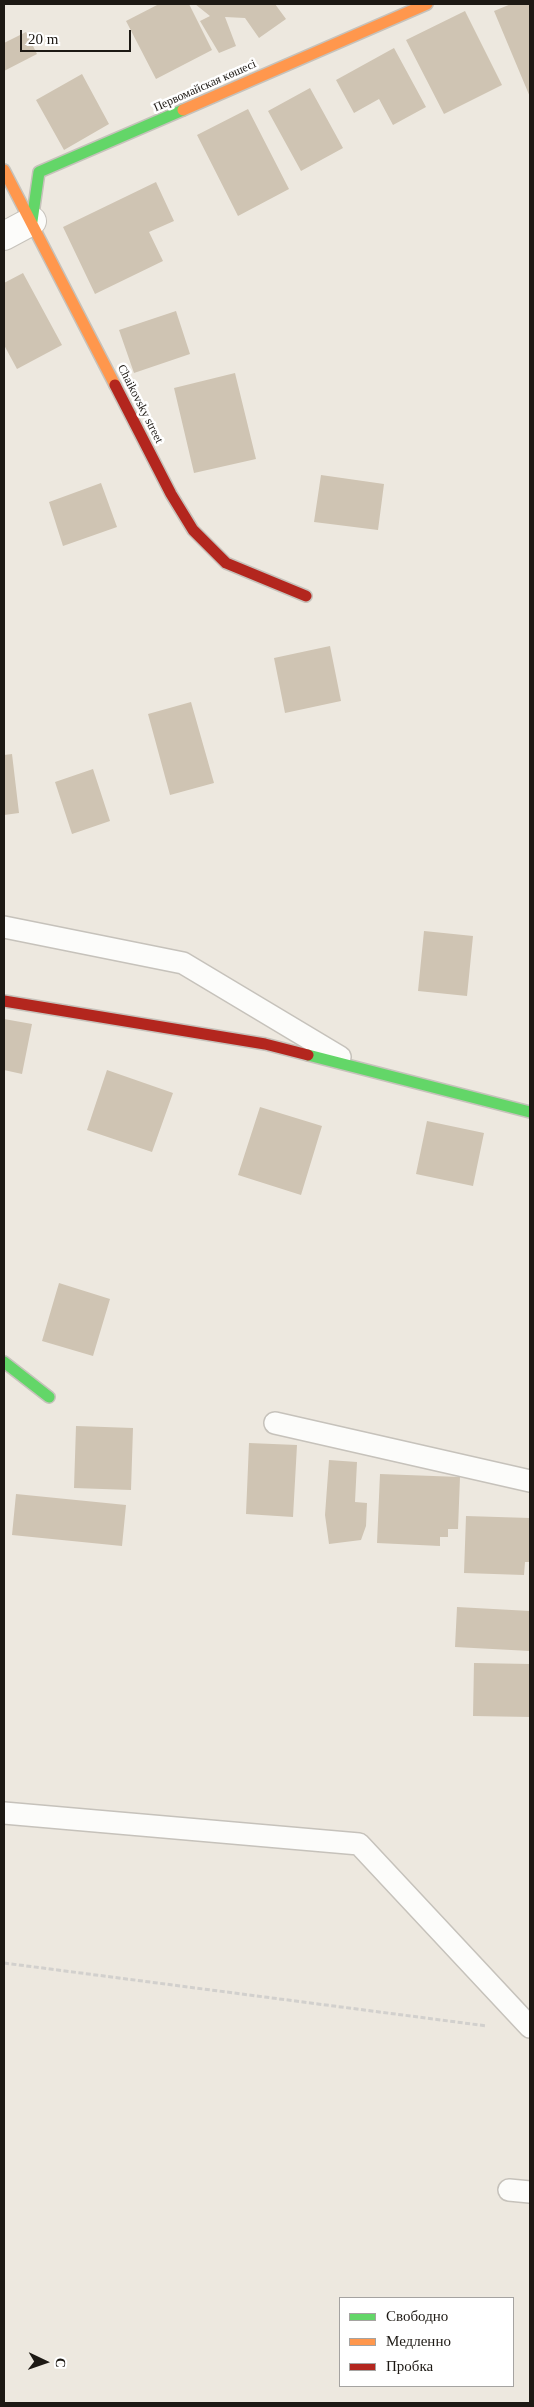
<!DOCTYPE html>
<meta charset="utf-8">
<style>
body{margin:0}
#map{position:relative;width:534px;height:2407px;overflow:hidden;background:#ede8df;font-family:Georgia,serif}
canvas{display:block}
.frame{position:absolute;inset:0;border:5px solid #1d1914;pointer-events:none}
.legend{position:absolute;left:339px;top:2297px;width:175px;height:90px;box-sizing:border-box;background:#fff;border:1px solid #a5a3a1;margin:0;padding:6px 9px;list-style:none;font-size:15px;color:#1d1914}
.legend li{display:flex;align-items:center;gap:10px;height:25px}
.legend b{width:25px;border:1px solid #a5a3a1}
.north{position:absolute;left:20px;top:2337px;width:50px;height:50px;-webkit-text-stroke:4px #fff;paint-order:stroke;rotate:93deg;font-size:14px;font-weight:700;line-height:20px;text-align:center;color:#1d1914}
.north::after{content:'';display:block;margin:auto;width:18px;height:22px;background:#1d1914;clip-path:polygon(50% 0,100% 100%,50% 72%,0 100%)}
.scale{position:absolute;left:20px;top:30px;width:111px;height:22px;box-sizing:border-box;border:2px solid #1d1914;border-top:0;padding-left:6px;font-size:15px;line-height:18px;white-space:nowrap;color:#1d1914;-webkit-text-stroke:4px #fff;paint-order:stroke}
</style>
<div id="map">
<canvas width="534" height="2407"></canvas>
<div class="frame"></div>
<ul class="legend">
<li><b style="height:6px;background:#63d668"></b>Свободно</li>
<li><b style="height:6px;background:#ff974d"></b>Медленно</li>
<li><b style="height:6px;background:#b3261e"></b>Пробка</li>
</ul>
<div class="north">С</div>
<div class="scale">20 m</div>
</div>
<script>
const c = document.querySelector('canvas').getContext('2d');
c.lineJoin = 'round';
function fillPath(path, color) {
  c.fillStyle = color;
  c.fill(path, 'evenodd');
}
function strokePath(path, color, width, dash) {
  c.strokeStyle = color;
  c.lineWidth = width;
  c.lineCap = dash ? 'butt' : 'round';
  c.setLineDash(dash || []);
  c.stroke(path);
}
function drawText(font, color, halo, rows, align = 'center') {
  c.font = font + ' Georgia,serif';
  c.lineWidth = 5;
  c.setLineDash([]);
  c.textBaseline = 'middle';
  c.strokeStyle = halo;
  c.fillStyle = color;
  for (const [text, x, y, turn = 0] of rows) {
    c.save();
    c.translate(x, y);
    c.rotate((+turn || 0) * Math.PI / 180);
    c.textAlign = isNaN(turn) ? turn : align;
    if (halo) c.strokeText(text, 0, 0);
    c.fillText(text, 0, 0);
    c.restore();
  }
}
fillPath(new Path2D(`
 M159,4H189L212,50L156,79L126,21Z
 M195,4H275L286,19L259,38L245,18L225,17L236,46L219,53L200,21L210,16Z
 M511,4H530V97L494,11Z
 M465,11L502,85L444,114L406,40Z
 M26,32L37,54L4,71V43Z
 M394,48L426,107L393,125L379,99L354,113L336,80Z
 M82,74L109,124L64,150L36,100Z
 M310,88L343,148L301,171L268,111Z
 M248,109L289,189L238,216L197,135Z
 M156,182L174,221L149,232L163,261L95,294L63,227Z
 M23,273L62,345L17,369L4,345V283Z
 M176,311L190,354L134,373L119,330Z
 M235,373L256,459L194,473L174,388Z
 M321,475L384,484L378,530L314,522Z
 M101,483L117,527L63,546L49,502Z
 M330,646L341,701L285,713L274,658Z
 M191,702L214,783L170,795L148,714Z
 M12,754L19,813L4,815V755Z
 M93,769L110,821L72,834L55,782Z
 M424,931L473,936L467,996L418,991Z
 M4,1019L32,1024L22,1074L4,1070Z
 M107,1070L173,1093L152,1152L87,1130Z
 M260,1107L322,1126L301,1195L238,1175Z
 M427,1121L484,1133L473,1186L416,1174Z
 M59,1283L110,1299L93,1356L42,1341Z
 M76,1426L133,1428L131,1490L74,1488Z
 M249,1443L297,1445L293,1517L246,1514Z
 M329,1460L357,1462L355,1502L367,1503L366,1526L361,1540L329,1544L325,1515Z
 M380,1474L460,1477L458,1529H448V1537H440V1546L377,1543Z
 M16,1494L126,1505L122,1546L12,1535Z
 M466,1516L530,1518V1562H525L524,1575L464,1573Z
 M457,1607L530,1611V1651L455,1647Z
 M474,1663L530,1664V1717L473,1716Z`), '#cfc4b3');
const lane = new Path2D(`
 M4,927L183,963L340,1057
 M275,1423L530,1481
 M4,1813L359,1844L530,2027
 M509,2190L530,2192`);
const street = new Path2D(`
 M4,236L32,221`);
const fast = new Path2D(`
 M32,221L39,172L183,110
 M308,1055L530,1112
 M4,1362L49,1397`);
const slow = new Path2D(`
 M183,110L427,4
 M4,170L115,385`);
const jam = new Path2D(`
 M115,385L171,494L193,530L226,563L306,596
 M4,1001L265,1044L308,1055`);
strokePath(lane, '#c6c2bb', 24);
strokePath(street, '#c6c2bb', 30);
strokePath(fast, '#c6c2bb', 14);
strokePath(slow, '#c6c2bb', 14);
strokePath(jam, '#c6c2bb', 14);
strokePath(new Path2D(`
 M4,1963L487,2026`), '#d2d0cd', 3, [5, 2.5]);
strokePath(lane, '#fcfcfa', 21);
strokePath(street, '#fcfcfa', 28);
strokePath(fast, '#63d668', 11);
strokePath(slow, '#ff974d', 11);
strokePath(jam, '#b3261e', 11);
drawText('12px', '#1d1914', '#fff', [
 ["Первомайская көшесі",205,86,-24],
 ["Chaikovsky street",140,404,63]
]);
</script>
